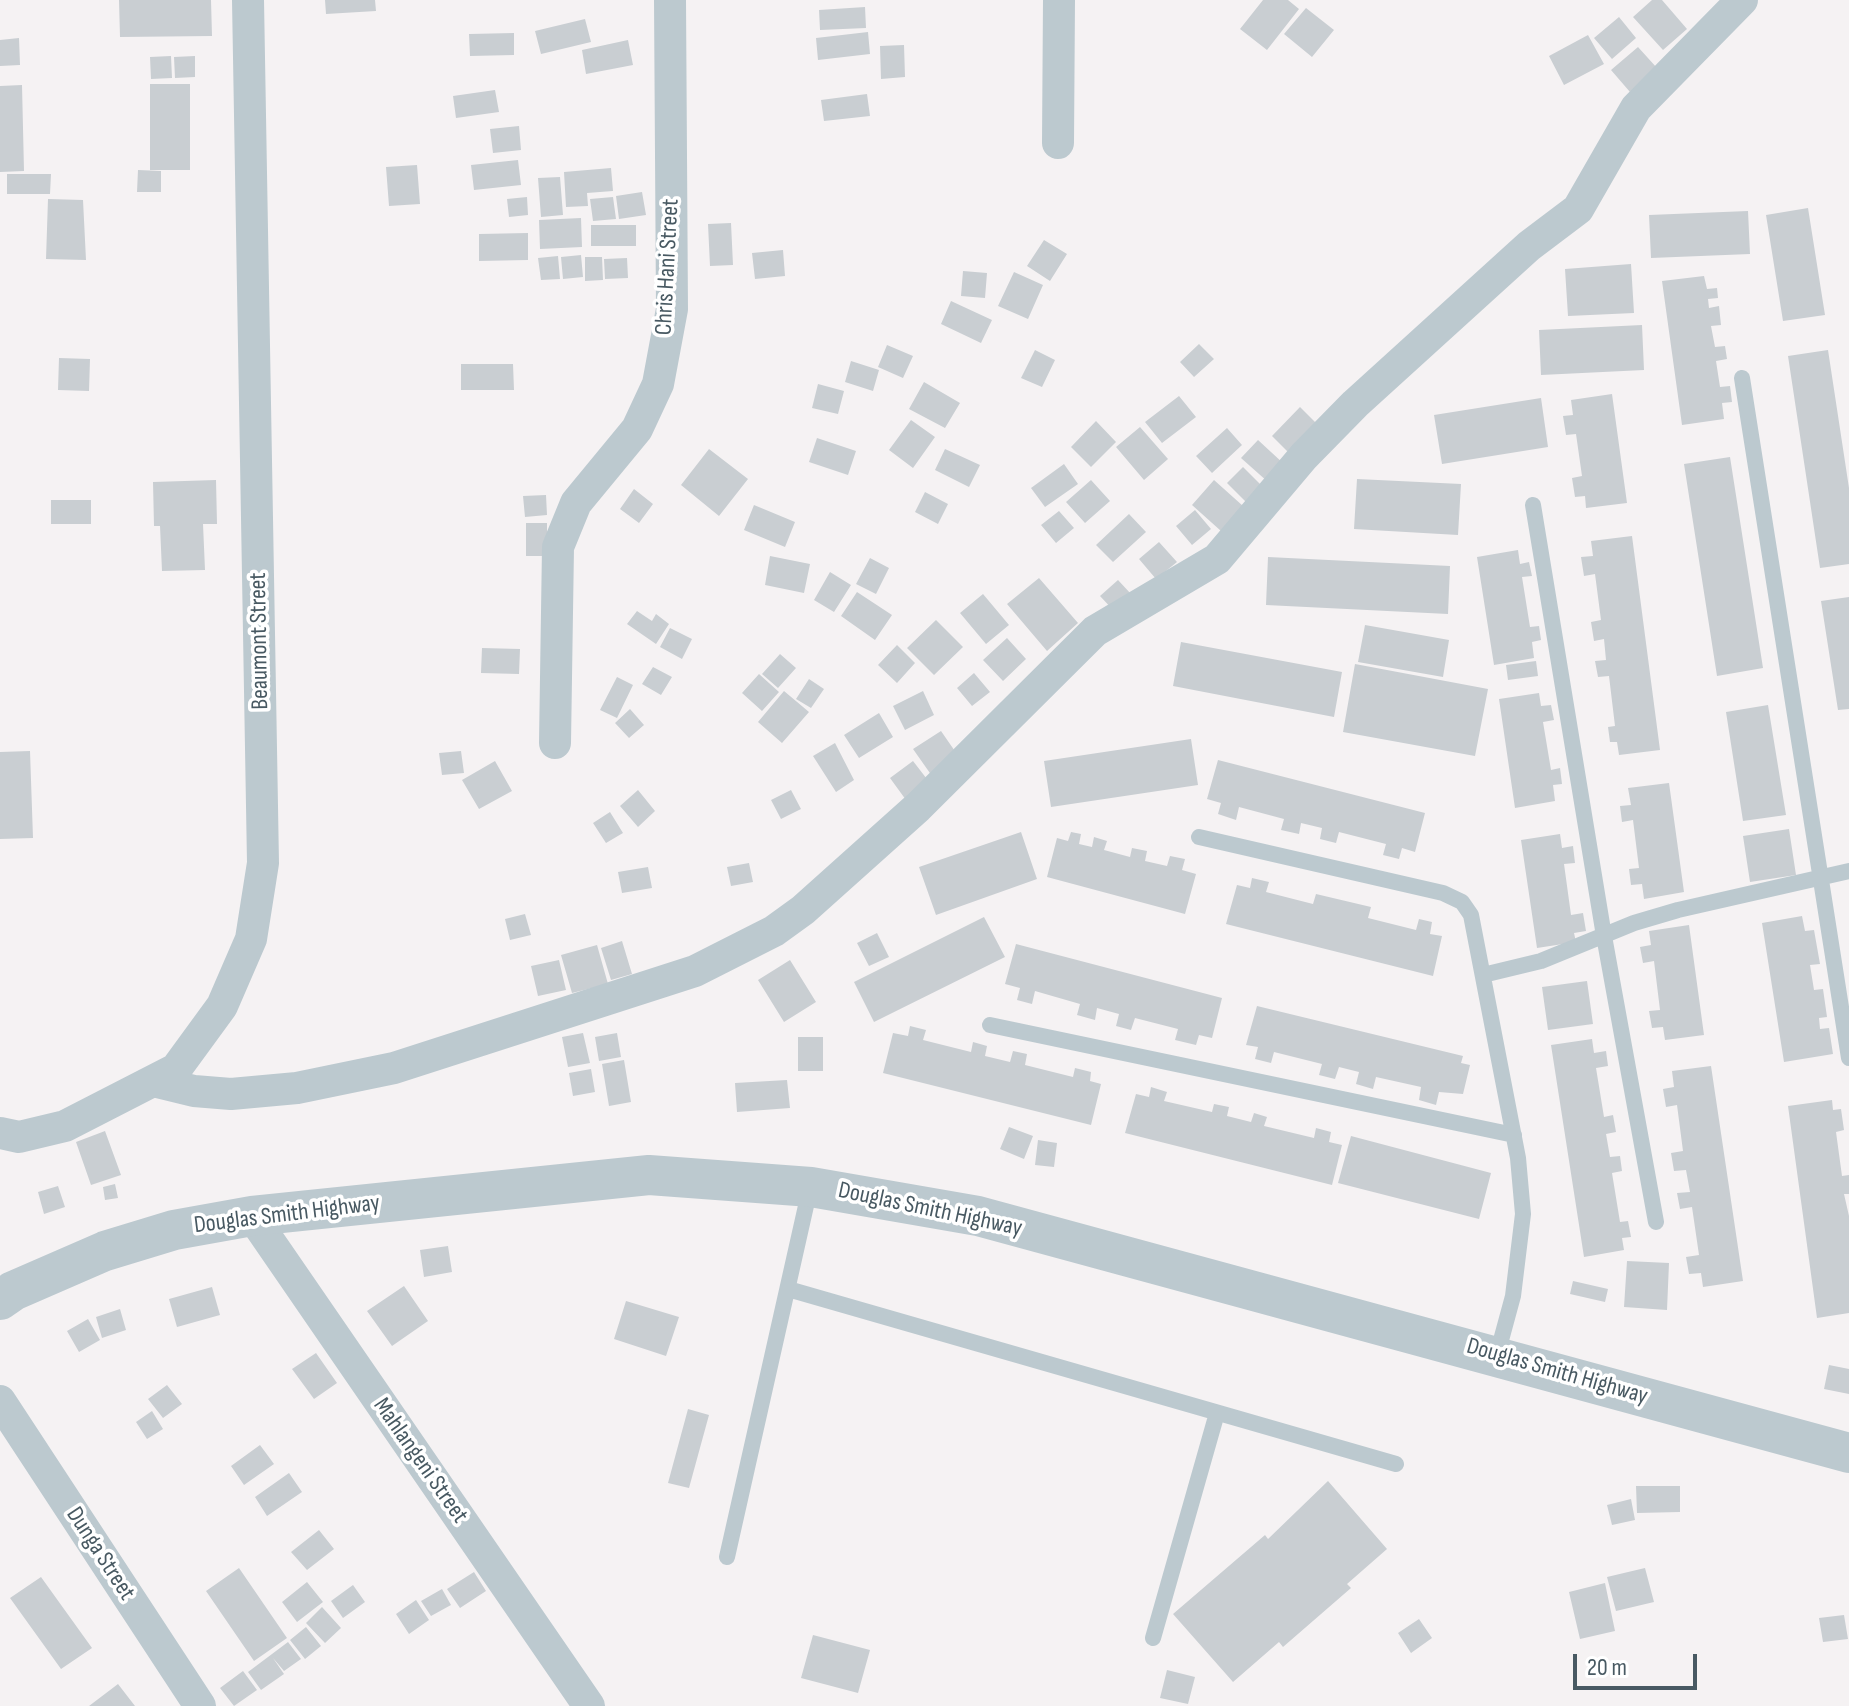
<!DOCTYPE html>
<style>
body{margin:0}
#map{position:relative;width:1849px;height:1706px;overflow:hidden;background:#f5f2f3;font-family:"Sofia Sans Condensed",sans-serif}
canvas{display:block}
.scale{position:absolute;left:1573px;top:1654px;width:124px;height:36px;box-sizing:border-box;border:4px solid #485962;border-top:0;padding-left:10px;font-size:24px;line-height:28px;white-space:nowrap;color:#485962;-webkit-text-stroke:6px #fff;paint-order:stroke}
</style>
<div id="map">
<canvas width="1849" height="1706"></canvas>
<div class="scale">20 m</div>
</div>
<script>
const c = document.querySelector('canvas').getContext('2d');
c.lineJoin = 'round';
function fillPath(path, color) {
  c.fillStyle = color;
  c.fill(path, 'evenodd');
}
function strokePath(path, color, width, dash) {
  c.strokeStyle = color;
  c.lineWidth = width;
  c.lineCap = dash ? 'butt' : 'round';
  c.setLineDash(dash || []);
  c.stroke(path);
}
function drawText(font, color, halo, rows, align = 'center') {
  c.font = font + ' "Sofia Sans Condensed",sans-serif';
  c.lineWidth = 7;
  c.setLineDash([]);
  c.textBaseline = 'middle';
  c.strokeStyle = halo;
  c.fillStyle = color;
  for (const [text, x, y, turn = 0] of rows) {
    c.save();
    c.translate(x, y);
    c.rotate((+turn || 0) * Math.PI / 180);
    c.textAlign = isNaN(turn) ? turn : align;
    if (halo) c.strokeText(text, 0, 0);
    c.fillText(text, 0, 0);
    c.restore();
  }
}
fillPath(new Path2D(`
 M119,0H211L212,36L120,37Z
 M325,0H375L376,11L326,14Z
 M1263,0H1288L1299,9L1267,50L1240,29Z
 M1652,0H1662L1687,29L1663,50L1633,17Z
 M865,7L866,28L820,30L819,10Z
 M1306,8L1334,30L1312,57L1284,34Z
 M1619,17L1636,38L1612,59L1594,38Z
 M585,19L591,42L541,54L535,31Z
 M868,32L870,54L818,60L816,38Z
 M514,33V55L470,56L469,34Z
 M1588,35L1604,64L1564,85L1549,56Z
 M19,38L20,65L0,66V40Z
 M628,40L633,65L586,74L582,50Z
 M904,45L905,77L881,79L880,46Z
 M1638,47L1657,68L1630,92L1611,70Z
 M171,56L172,78L151,79L150,57Z
 M195,56V77L175,78L174,57Z
 M150,84H190V170H150Z
 M22,85L24,171L0,172V86Z
 M495,90L499,112L456,118L453,96Z
 M867,94L870,116L824,121L821,100Z
 M519,126L521,150L493,153L490,129Z
 M518,160L521,185L474,190L471,165Z
 M417,165L420,204L389,206L386,167Z
 M611,168L613,191L587,193L588,206L566,207L564,172Z
 M138,170L161,171V192H137Z
 M7,174H51L50,194H7Z
 M560,177L563,215L541,217L538,178Z
 M642,192L646,215L619,219L616,196Z
 M527,197L528,215L509,217L507,199Z
 M613,197L616,219L593,221L590,199Z
 M48,199L83,200L86,260L46,259Z
 M1808,208L1825,315L1783,321L1766,215Z
 M1748,211L1750,254L1651,258L1649,215Z
 M581,218L582,247L540,249L539,220Z
 M731,223L733,265L710,266L708,224Z
 M591,225H636V246H591Z
 M528,233V260L479,261V234Z
 M1044,240L1067,254L1050,281L1027,266Z
 M783,250L785,276L755,279L752,253Z
 M581,255L583,277L563,279L561,257Z
 M558,256L560,279L541,280L538,258Z
 M585,257H602L603,280L585,281Z
 M627,258L628,278L605,279L604,259Z
 M1631,264L1634,313L1568,316L1565,269Z
 M963,271L987,273L985,298L961,296Z
 M1014,272L1043,285L1028,319L998,306Z
 M1704,276L1707,289L1717,288L1718,298L1708,299L1709,308L1719,306L1721,325L1711,326L1715,347L1725,346L1727,359L1716,361L1720,387L1730,386L1732,402L1722,403L1724,419L1682,425L1662,281Z
 M951,301L992,320L981,343L941,324Z
 M1642,325L1644,370L1541,375L1539,330Z
 M1199,344L1214,359L1194,377L1180,362Z
 M887,345L913,356L903,378L878,367Z
 M1035,350L1055,360L1042,387L1021,378Z
 M1828,350L1849,488V564L1820,568L1788,356Z
 M59,358L90,359L89,391L58,390Z
 M851,361L879,370L873,391L845,382Z
 M461,364H513L514,390H461Z
 M924,382L960,403L945,428L909,409Z
 M818,384L844,391L838,414L812,408Z
 M1612,394L1627,503L1586,508L1585,496L1575,497L1572,478L1582,476L1576,434L1566,435L1563,416L1573,415L1571,400Z
 M1179,396L1196,417L1162,443L1145,422Z
 M1541,398L1548,447L1442,464L1434,415Z
 M1300,407L1320,427L1292,456L1272,436Z
 M911,420L935,437L913,468L889,450Z
 M1096,421L1116,442L1091,467L1071,447Z
 M1140,427L1168,459L1144,480L1116,447Z
 M1227,428L1242,445L1212,473L1196,456Z
 M817,438L856,451L848,475L809,462Z
 M1258,440L1284,464L1268,482L1241,458Z
 M709,449L748,479L719,516L681,485Z
 M945,449L980,465L969,487L935,470Z
 M1730,457L1763,668L1717,676L1684,464Z
 M1064,464L1078,484L1045,507L1031,488Z
 M1243,467L1262,486L1246,502L1227,483Z
 M1357,479L1461,484L1458,535L1354,529Z
 M216,480L217,524H203L205,570L162,571L160,526H154L153,482Z
 M1091,480L1110,501L1085,523L1066,502Z
 M1214,480L1243,506L1221,531L1192,505Z
 M634,489L653,504L639,523L620,509Z
 M925,492L948,504L938,524L915,512Z
 M546,495L547,515L525,517L523,496Z
 M51,500H91V524H51Z
 M754,505L795,522L785,547L744,530Z
 M1195,510L1211,529L1192,545L1176,526Z
 M1059,511L1074,528L1056,543L1041,525Z
 M1129,514L1146,532L1113,562L1096,545Z
 M526,523H547V556H526Z
 M1632,536L1660,750L1619,755L1617,742H1610L1608,727L1615,726L1609,676L1598,677L1595,661L1606,660L1604,639L1594,641L1591,622L1601,620L1595,574L1584,576L1581,557L1593,556L1591,541Z
 M1159,542L1177,562L1156,579L1139,559Z
 M1518,550L1520,564L1529,562L1532,576L1522,577L1530,627L1539,626L1541,640L1532,642L1534,658L1494,665L1477,557Z
 M770,556L810,564L804,593L765,585Z
 M1268,557L1450,566L1448,614L1266,605Z
 M870,558L889,568L876,594L856,584Z
 M830,572L851,585L834,612L814,600Z
 M1039,578L1078,623L1047,651L1007,604Z
 M1118,580L1131,594L1114,611L1100,596Z
 M857,592L892,615L875,640L841,616Z
 M983,594L1009,625L986,644L960,613Z
 M1849,597V709L1838,710L1821,601Z
 M637,611L652,621L656,614L669,624L656,644L627,624Z
 M936,620L963,647L934,675L907,648Z
 M1365,625L1449,640L1443,677L1358,662Z
 M670,628L692,639L682,659L660,647Z
 M1007,638L1026,659L1003,681L983,660Z
 M1181,642L1342,672L1334,717L1173,686Z
 M897,645L915,663L897,683L878,665Z
 M482,648L520,649L519,674L481,673Z
 M780,654L796,668L778,688L762,674Z
 M1536,661L1538,676L1508,680L1506,665Z
 M1355,664L1488,689L1475,756L1343,732Z
 M653,667L672,677L661,695L642,684Z
 M974,673L990,692L972,706L957,688Z
 M759,674L779,692L762,711L742,693Z
 M617,677L633,685L617,718L600,710Z
 M809,679L824,689L811,708L796,699Z
 M784,691L809,712L782,743L758,722Z
 M923,691L934,715L905,730L893,706Z
 M1539,693L1541,706L1551,705L1554,720L1543,722L1551,770L1560,768L1562,784L1553,785L1555,801L1515,808L1499,699Z
 M1768,705L1786,815L1743,821L1726,712Z
 M630,709L644,725L629,738L615,723Z
 M879,713L893,737L859,758L844,735Z
 M941,731L959,757L932,776L913,749Z
 M1191,739L1198,785L1051,807L1044,761Z
 M835,743L854,780L836,792L813,756Z
 M30,751L33,838L0,839V752Z
 M461,751L464,773L442,775L439,753Z
 M1218,760L1425,813L1415,852L1402,848L1399,859L1383,855L1386,844L1339,832L1336,843L1320,839L1322,828L1301,823L1299,834L1281,830L1284,819L1239,807L1236,820L1218,814L1221,803L1207,799Z
 M495,761L512,791L479,809L462,780Z
 M913,761L930,783L906,800L890,778Z
 M1669,783L1684,892L1644,899L1642,884L1631,885L1629,869L1639,868L1633,820L1622,822L1620,806L1631,805L1628,788Z
 M638,790L655,811L638,827L620,806Z
 M791,790L801,809L781,819L771,800Z
 M610,812L623,833L606,843L593,823Z
 M1789,829L1796,875L1750,882L1743,836Z
 M1021,832L1037,879L936,915L919,867Z
 M1071,832L1081,834L1079,844L1092,847L1094,837L1107,841L1104,850L1130,857L1132,848L1147,851L1145,861L1167,866L1170,856L1185,859L1182,870L1196,874L1185,914L1047,877L1057,838L1068,841Z
 M1560,834L1562,848L1573,846L1575,863L1564,864L1571,915L1583,913L1586,931L1574,933L1576,942L1537,948L1521,840Z
 M749,863L753,882L731,886L727,867Z
 M648,867L652,888L622,893L618,872Z
 M1252,878L1269,882L1266,892L1313,904L1316,894L1371,907L1368,918L1416,930L1419,919L1432,922L1430,934L1442,936L1433,976L1226,924L1237,885L1250,888Z
 M525,914L531,935L510,940L505,919Z
 M1802,916L1805,931L1814,930L1820,964L1810,965L1814,990L1823,989L1827,1017L1819,1018L1820,1029L1829,1028L1833,1054L1784,1062L1762,923Z
 M984,917L1005,957L874,1022L854,982Z
 M1689,925L1704,1035L1665,1040L1663,1027L1652,1028L1649,1011L1660,1010L1654,961L1643,963L1640,947L1651,945L1649,931Z
 M877,933L889,957L869,966L857,943Z
 M622,941L632,974L611,980L601,948Z
 M1016,944L1222,998L1212,1038L1199,1035L1196,1045L1175,1040L1178,1029L1135,1018L1131,1030L1116,1026L1119,1014L1097,1008L1095,1020L1077,1015L1080,1004L1035,991L1032,1004L1017,1000L1020,988L1005,984Z
 M597,945L608,984L572,993L561,955Z
 M559,960L566,990L538,996L531,966Z
 M790,960L816,1002L784,1022L758,980Z
 M1587,981L1593,1024L1548,1030L1542,987Z
 M1257,1006L1463,1056L1461,1063L1470,1065L1463,1094L1439,1092L1436,1105L1419,1100L1421,1087L1376,1077L1373,1089L1356,1084L1359,1072L1339,1067L1335,1079L1319,1075L1322,1064L1274,1052L1271,1063L1255,1059L1258,1047L1246,1045Z
 M910,1026L926,1030L923,1040L971,1052L973,1042L987,1046L985,1056L1010,1062L1013,1051L1027,1054L1025,1065L1073,1077L1075,1068L1091,1072L1090,1081L1101,1084L1091,1125L883,1073L893,1033L908,1036Z
 M583,1033L590,1063L568,1067L562,1037Z
 M617,1033L621,1057L599,1061L595,1037Z
 M798,1037H823V1071H798Z
 M1592,1039L1594,1053L1606,1051L1608,1066L1596,1068L1604,1117L1613,1115L1616,1132L1606,1134L1610,1157L1620,1156L1622,1171L1612,1173L1620,1222L1628,1221L1631,1237L1622,1238L1624,1250L1584,1257L1551,1045Z
 M624,1060L631,1102L609,1106L602,1064Z
 M1711,1066L1743,1281L1703,1287L1701,1273L1689,1274L1686,1257L1699,1255L1692,1207L1680,1209L1677,1193L1690,1192L1686,1170L1674,1171L1671,1153L1683,1151L1677,1105L1666,1107L1663,1089L1674,1087L1672,1071Z
 M591,1069L595,1092L573,1096L569,1073Z
 M787,1080L790,1108L737,1112L735,1083Z
 M1151,1087L1167,1092L1164,1101L1212,1112L1214,1104L1229,1107L1227,1116L1251,1122L1254,1113L1267,1117L1264,1126L1314,1138L1316,1128L1331,1132L1329,1142L1342,1145L1332,1185L1125,1133L1136,1094L1149,1097Z
 M1832,1100L1833,1110L1841,1109L1844,1130L1836,1132L1842,1176L1849,1175V1194H1844L1849,1216V1313L1817,1318L1788,1106Z
 M1009,1127L1033,1136L1024,1159L1000,1149Z
 M105,1131L121,1175L91,1185L76,1142Z
 M1351,1136L1491,1173L1479,1219L1338,1183Z
 M1038,1140L1057,1143L1054,1167L1035,1165Z
 M115,1184L118,1198L105,1200L103,1187Z
 M58,1186L65,1207L44,1214L38,1192Z
 M448,1246L452,1272L424,1277L420,1250Z
 M1627,1261L1669,1263L1667,1310L1624,1307Z
 M1573,1281L1608,1289L1605,1302L1570,1294Z
 M404,1286L428,1321L392,1346L367,1311Z
 M212,1287L220,1315L177,1327L169,1299Z
 M626,1301L679,1317L666,1356L614,1339Z
 M120,1309L126,1330L102,1338L96,1317Z
 M88,1319L100,1340L79,1352L67,1331Z
 M316,1353L337,1383L314,1399L292,1369Z
 M1829,1365L1849,1369V1394L1824,1389Z
 M167,1385L182,1404L163,1418L148,1399Z
 M688,1409L709,1415L689,1488L668,1483Z
 M152,1411L163,1429L147,1439L136,1422Z
 M260,1445L274,1464L244,1485L231,1466Z
 M289,1473L302,1492L267,1516L255,1497Z
 M1328,1481L1387,1549L1347,1584L1351,1588L1283,1647L1279,1642L1233,1682L1173,1614L1265,1535L1268,1539Z
 M1636,1486H1680V1512L1637,1513Z
 M1631,1499L1635,1520L1612,1525L1607,1505Z
 M319,1530L334,1549L307,1570L291,1552Z
 M239,1568L287,1638L254,1661L206,1591Z
 M1645,1568L1654,1602L1616,1611L1607,1577Z
 M474,1572L486,1591L460,1608L447,1589Z
 M41,1577L92,1648L61,1669L10,1598Z
 M307,1582L323,1602L297,1622L282,1602Z
 M1605,1583L1615,1631L1580,1639L1569,1592Z
 M353,1585L365,1602L343,1618L331,1601Z
 M442,1589L451,1605L431,1616L421,1601Z
 M416,1600L429,1620L409,1634L396,1614Z
 M322,1607L341,1628L325,1643L306,1623Z
 M1844,1615L1848,1639L1823,1642L1819,1618Z
 M1419,1619L1432,1638L1411,1653L1398,1633Z
 M306,1627L321,1646L305,1659L290,1640Z
 M813,1635L870,1650L858,1693L801,1678Z
 M288,1642L301,1659L284,1671L273,1658L284,1674L261,1690L248,1672Z
 M1167,1670L1195,1677L1188,1704L1160,1698Z
 M243,1671L257,1690L234,1706L220,1688Z
 M118,1684L135,1706H89Z`), '#c9ced2');
strokePath(new Path2D(`
 M1742,378L1849,1058
 M1533,505L1604,936L1656,1222
 M1199,837L1443,893L1462,902L1471,915L1518,1158L1523,1214L1513,1296L1497,1355
 M1483,975L1541,961L1634,923L1678,910L1849,871
 M990,1025L1514,1135
 M788,1289L1396,1464
 M727,1557L810,1188
 M1153,1638L1217,1413`), '#bcc9cf', 16);
strokePath(new Path2D(`
 M1058,143L1059,0
 M555,743L558,547L576,503L637,429L658,384L672,309L670,0
 M153,1081L194,1091L231,1094L297,1088L394,1068L695,971L774,931L803,910L918,807L1095,631L1217,559L1304,456L1355,404L1529,246L1578,209L1636,108L1742,0
 M0,1133L19,1137L65,1126L176,1069L222,1006L251,939L263,863L248,0
 M252,1216L589,1706
 M0,1401L200,1706`), '#bcc9cf', 32);
strokePath(new Path2D(`
 M0,1300L13,1291L105,1251L174,1230L252,1216L649,1175L811,1187L978,1216L1849,1453`), '#bcc9cf', 40);
drawText('24px', '#485962', '#fff', [
 ["Chris Hani Street",668,267,-87],
 ["Beaumont Street",260,641,-91],
 ["Douglas Smith Highway",930,1210,12],
 ["Douglas Smith Highway",287,1215,-7],
 ["Douglas Smith Highway",1557,1372,16],
 ["Mahlangeni Street",420,1461,55],
 ["Dunga Street",100,1554,57]
]);
</script>
